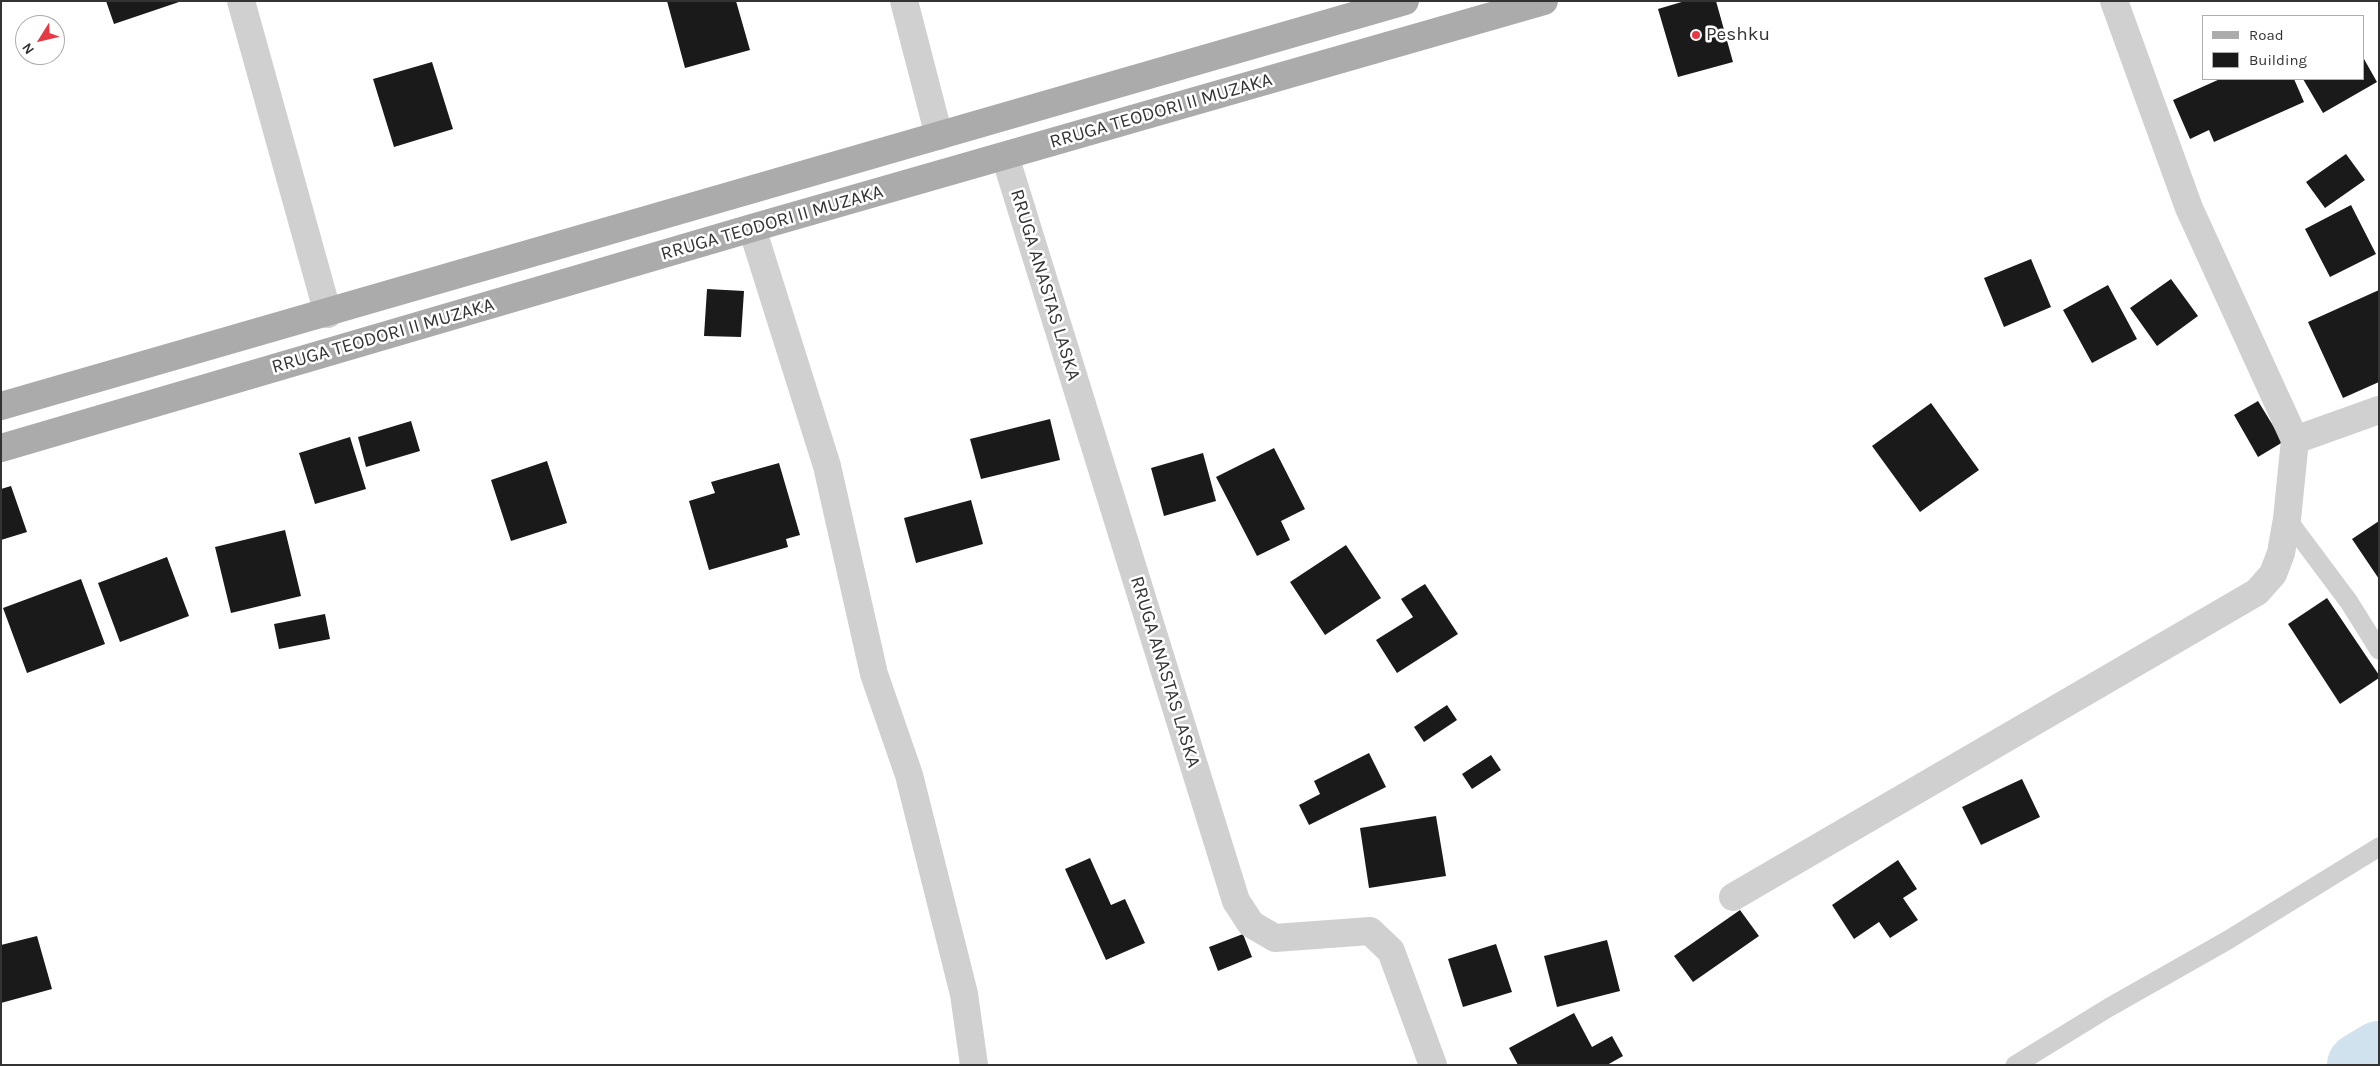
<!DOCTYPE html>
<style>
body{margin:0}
#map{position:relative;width:2380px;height:1066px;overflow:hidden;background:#fff;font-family:Karla,sans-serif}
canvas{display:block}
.frame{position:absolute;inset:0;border:2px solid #333;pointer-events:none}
.legend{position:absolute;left:2202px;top:15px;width:162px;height:65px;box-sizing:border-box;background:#fff;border:1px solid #adadad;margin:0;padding:6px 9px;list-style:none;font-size:15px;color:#333}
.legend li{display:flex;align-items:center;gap:10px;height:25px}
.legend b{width:25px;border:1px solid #adadad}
.north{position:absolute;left:15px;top:15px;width:50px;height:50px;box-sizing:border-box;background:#fff;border:1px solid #adadad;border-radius:50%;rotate:234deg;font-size:14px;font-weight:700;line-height:20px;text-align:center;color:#333}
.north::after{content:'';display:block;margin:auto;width:18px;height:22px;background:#e63946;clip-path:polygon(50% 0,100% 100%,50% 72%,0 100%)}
</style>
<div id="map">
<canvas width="2380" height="1066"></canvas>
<div class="frame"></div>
<ul class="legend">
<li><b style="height:6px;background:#ababab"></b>Road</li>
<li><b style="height:14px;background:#1a1a1a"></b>Building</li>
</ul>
<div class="north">N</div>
</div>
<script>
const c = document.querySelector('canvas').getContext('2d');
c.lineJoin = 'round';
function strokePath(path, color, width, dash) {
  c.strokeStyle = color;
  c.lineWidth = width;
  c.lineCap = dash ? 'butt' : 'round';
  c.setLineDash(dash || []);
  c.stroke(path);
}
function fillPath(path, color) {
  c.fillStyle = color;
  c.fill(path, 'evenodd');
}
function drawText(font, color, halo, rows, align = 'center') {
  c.font = font + ' Karla,sans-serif';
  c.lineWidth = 5;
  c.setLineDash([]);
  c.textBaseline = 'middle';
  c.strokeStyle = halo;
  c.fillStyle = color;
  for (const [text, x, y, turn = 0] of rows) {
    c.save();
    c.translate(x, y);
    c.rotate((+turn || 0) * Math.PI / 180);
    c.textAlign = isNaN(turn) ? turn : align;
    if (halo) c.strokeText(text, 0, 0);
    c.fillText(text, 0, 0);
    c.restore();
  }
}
strokePath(new Path2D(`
 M2359,1065L2379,1053`), '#cfe2ee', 64);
fillPath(new Path2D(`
 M106,1H179V2L114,24Z
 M667,1H736L750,50L685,68Z
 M1685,1H1716L1733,62L1678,77L1658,9Z
 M2364,59L2377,82L2323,113L2303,79H2364Z
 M432,62L453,129L394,147L373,79Z
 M2220,79H2294L2304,102L2214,142L2209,130L2190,139L2173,100Z
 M2346,154L2365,180L2325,208L2306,182Z
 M2351,205L2376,254L2330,277L2305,229Z
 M2031,259L2051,307L2004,327L1984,278Z
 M2171,279L2198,316L2157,346L2130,308Z
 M2108,285L2137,339L2092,363L2063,310Z
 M707,289L744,291L741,337L704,336Z
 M2379,290V382L2343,398L2308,322Z
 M2258,401L2283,442L2258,457L2234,415Z
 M1931,403L1979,470L1920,512L1872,446Z
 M1050,419L1060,460L981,479L970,439Z
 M411,421L420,451L366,467L358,437Z
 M350,437L366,489L315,504L299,453Z
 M1274,448L1305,509L1281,521L1290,540L1257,556L1216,477Z
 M1203,453L1216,501L1164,516L1151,468Z
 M547,461L567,523L511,541L491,480Z
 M779,463L800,535L786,539L788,547L709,570L689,501L715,493L711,482Z
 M11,486L27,532L1,540V489Z
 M971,500L983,544L916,563L904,518Z
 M2379,521V579L2352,539Z
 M285,530L301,596L231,613L215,547Z
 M1346,545L1381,598L1325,635L1290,582Z
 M167,557L189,616L120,642L98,583Z
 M81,579L105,644L27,673L3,608Z
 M1425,584L1458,634L1397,673L1376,640L1413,617L1401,599Z
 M2327,598L2379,675V678L2340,704L2288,624Z
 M325,614L330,639L279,649L274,624Z
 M1447,705L1457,720L1424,742L1414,727Z
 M1369,753L1386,787L1309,825L1299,805L1320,794L1314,781Z
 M1491,755L1501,770L1472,789L1462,774Z
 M2022,779L2040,817L1981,845L1962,807Z
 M1436,816L1446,876L1369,888L1360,828Z
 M1090,858L1111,905L1125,899L1145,943L1106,960L1065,869Z
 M1898,860L1917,889L1903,898L1918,920L1890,938L1879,922L1854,939L1832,905Z
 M1740,910L1759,936L1693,982L1674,956Z
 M1243,934L1252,957L1218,971L1209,947Z
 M37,936L52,989L1,1003V945Z
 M1607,940L1620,991L1557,1007L1544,956Z
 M1496,944L1512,992L1463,1007L1448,959Z
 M1574,1013L1592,1047L1612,1036L1623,1056L1607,1065H1518L1509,1048Z`), '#1a1a1a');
strokePath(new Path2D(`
 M2287,519L2349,602L2379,650
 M2015,1065L2108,1008L2228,940L2379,847`), '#d0d0d0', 19);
strokePath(new Path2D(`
 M241,1L328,314
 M904,1L939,136
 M1005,156L1236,901L1251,924L1275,938L1370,931L1391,951L1433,1065
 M752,228L827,466L874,674L909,775L964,994L974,1065
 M2295,440L2379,410
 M1733,897L2257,592L2273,574L2281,553L2287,519L2295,440L2189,208L2114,1`), '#d0d0d0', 28);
strokePath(new Path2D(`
 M1,406L1405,1
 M1,448L752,228L1544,1`), '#ababab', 28);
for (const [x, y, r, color] of [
 [1696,35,5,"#e63946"]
]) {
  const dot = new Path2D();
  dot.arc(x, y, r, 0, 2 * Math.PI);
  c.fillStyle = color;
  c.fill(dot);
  strokePath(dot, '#fff', 2);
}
drawText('19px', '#333', '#fff', [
 ["Peshku",1706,35]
], 'left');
drawText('19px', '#333', '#fff', [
 ["RRUGA TEODORI II MUZAKA",1161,111,-16],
 ["RRUGA TEODORI II MUZAKA",772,223,-16],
 ["RRUGA ANASTAS LASKA",1045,285,73],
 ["RRUGA TEODORI II MUZAKA",383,336,-16],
 ["RRUGA ANASTAS LASKA",1165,672,73]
]);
</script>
